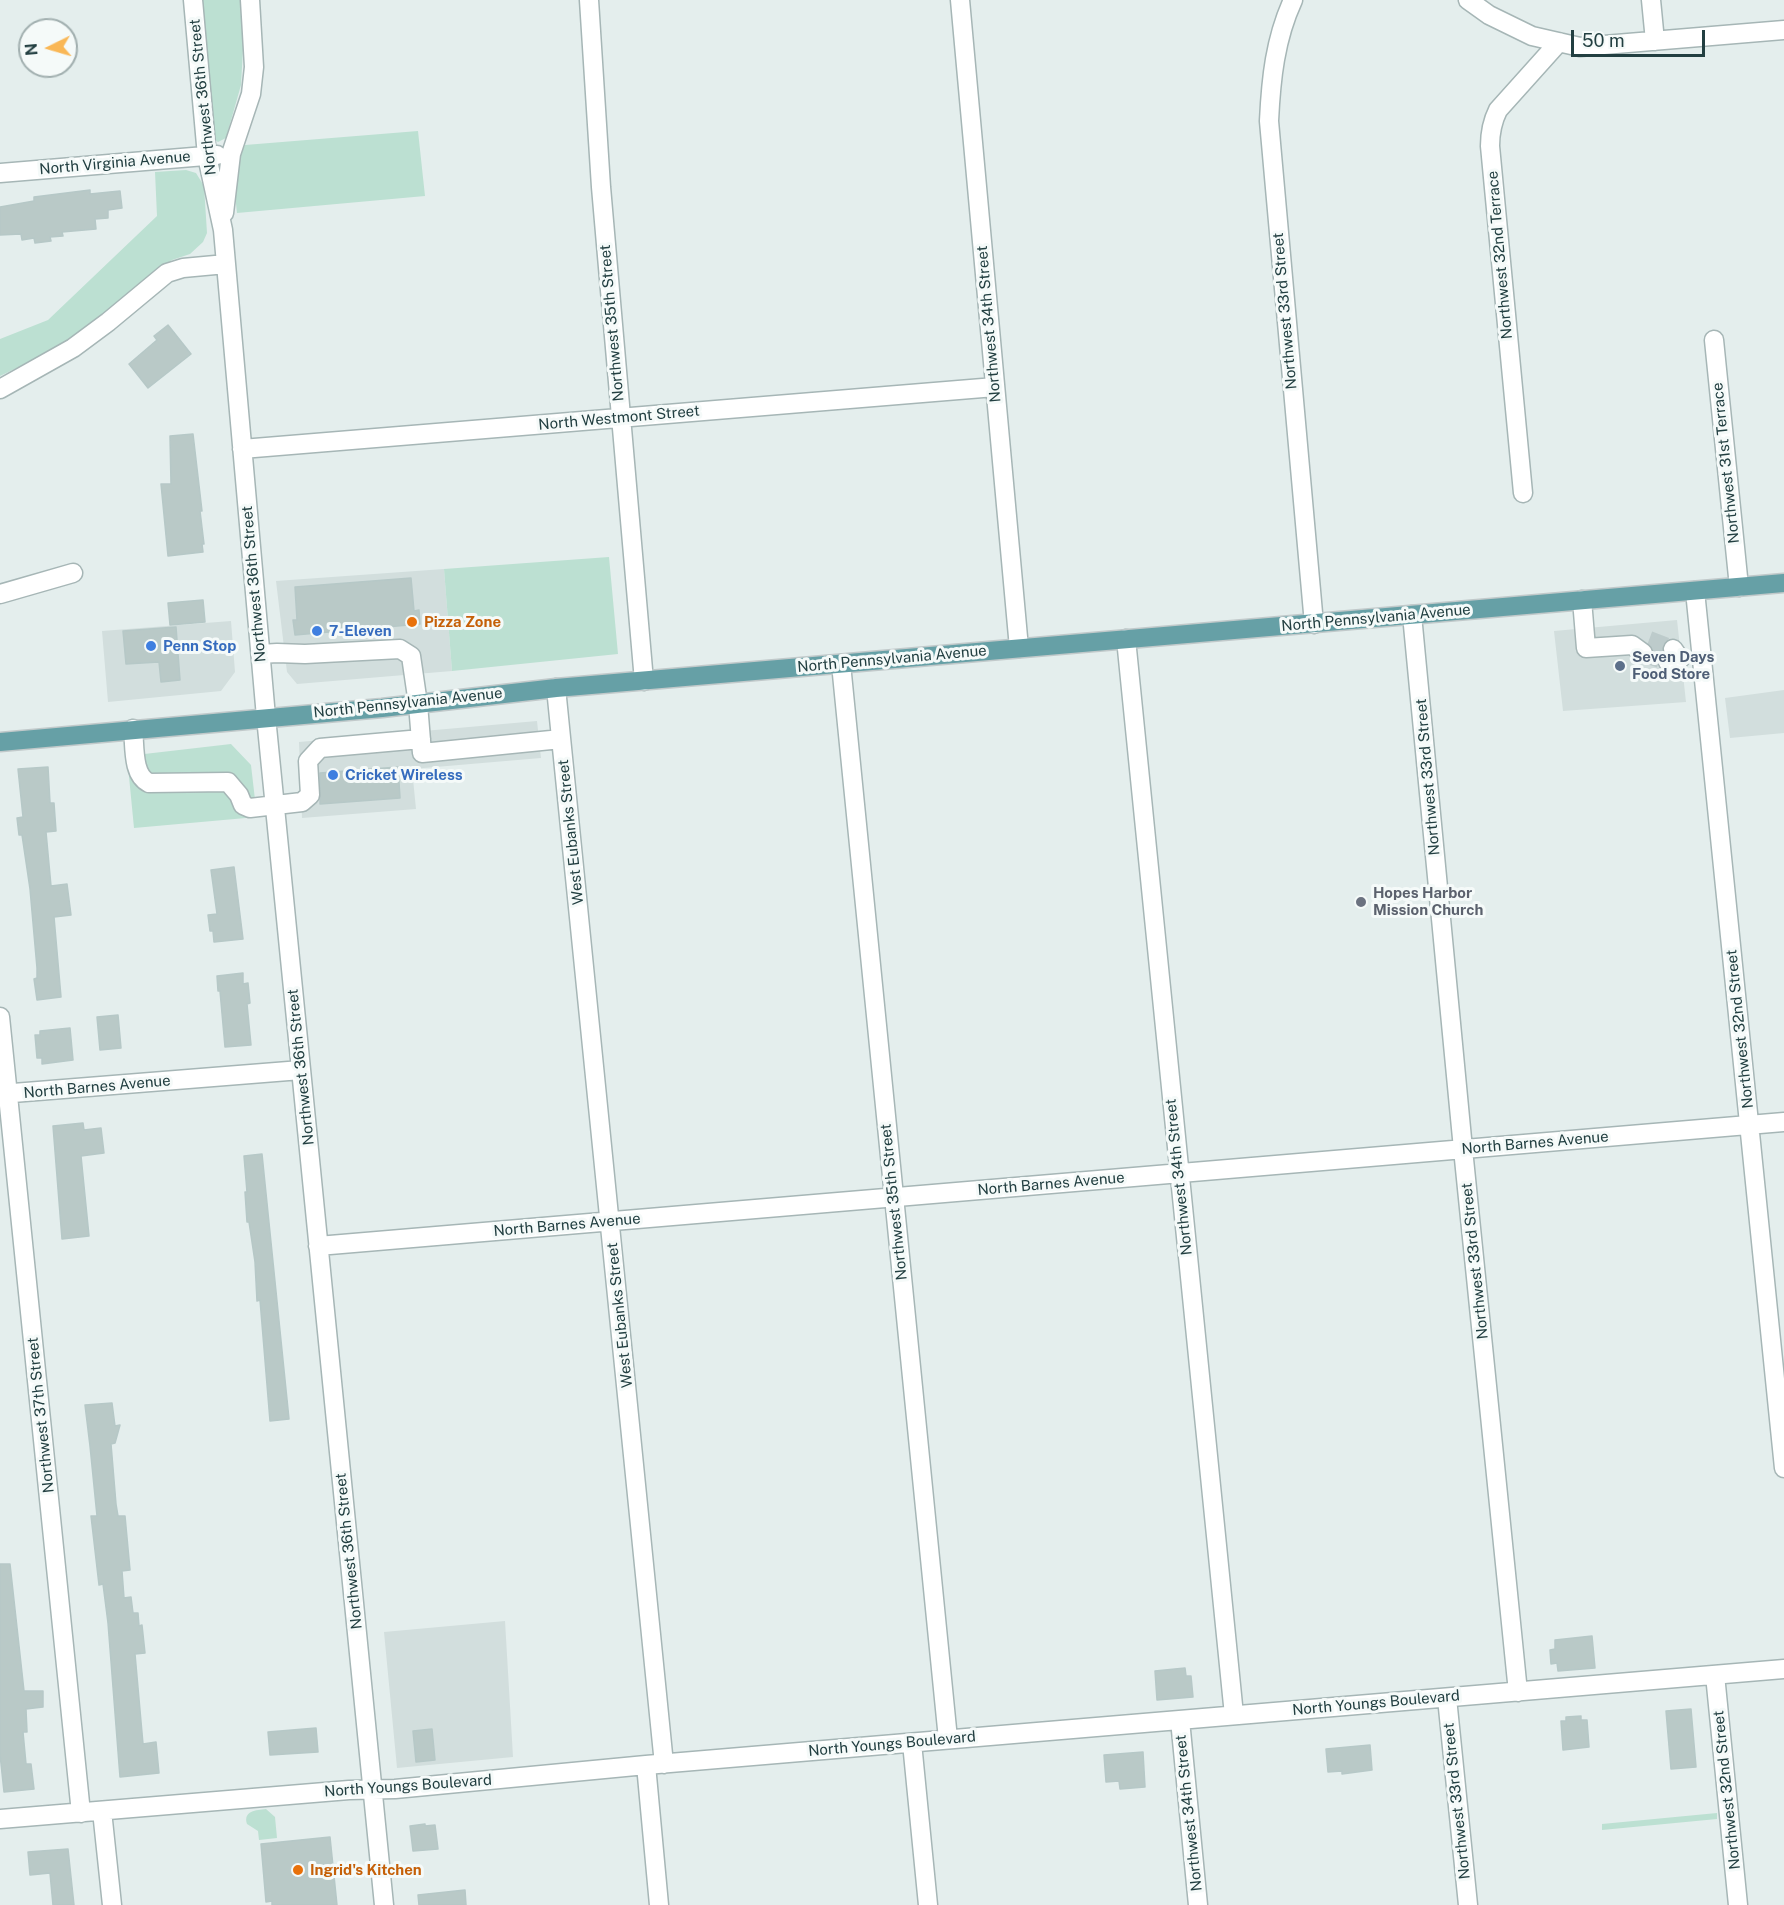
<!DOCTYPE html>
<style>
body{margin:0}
#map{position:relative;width:1784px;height:1905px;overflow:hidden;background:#e4eeed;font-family:"Public Sans",sans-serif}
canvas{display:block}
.north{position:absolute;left:18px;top:18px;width:60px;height:60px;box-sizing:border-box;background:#f5faf9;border:2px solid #a1afaf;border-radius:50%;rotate:265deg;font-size:16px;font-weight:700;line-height:24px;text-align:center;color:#223f41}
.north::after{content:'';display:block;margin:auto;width:21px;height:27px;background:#f9b756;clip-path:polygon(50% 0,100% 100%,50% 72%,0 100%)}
.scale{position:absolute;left:1571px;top:30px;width:134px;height:27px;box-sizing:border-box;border:3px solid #223f41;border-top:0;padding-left:8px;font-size:18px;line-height:21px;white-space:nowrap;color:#223f41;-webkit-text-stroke:4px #f5faf9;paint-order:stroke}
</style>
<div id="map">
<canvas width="1784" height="1905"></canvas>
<div class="north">N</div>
<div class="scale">50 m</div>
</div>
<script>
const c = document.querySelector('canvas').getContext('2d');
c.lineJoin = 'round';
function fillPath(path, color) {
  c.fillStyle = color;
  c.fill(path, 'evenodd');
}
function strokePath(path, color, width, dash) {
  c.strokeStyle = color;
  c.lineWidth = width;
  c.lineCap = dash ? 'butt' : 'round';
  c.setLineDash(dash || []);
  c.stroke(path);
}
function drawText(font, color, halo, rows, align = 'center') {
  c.font = font + ' "Public Sans",sans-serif';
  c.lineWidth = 6;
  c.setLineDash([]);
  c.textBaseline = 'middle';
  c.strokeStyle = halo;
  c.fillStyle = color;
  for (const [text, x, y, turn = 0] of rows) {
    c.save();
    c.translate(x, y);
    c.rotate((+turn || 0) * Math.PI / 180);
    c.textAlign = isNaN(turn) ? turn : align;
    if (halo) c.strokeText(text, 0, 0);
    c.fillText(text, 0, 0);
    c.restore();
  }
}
fillPath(new Path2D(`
 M444,569L452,671L297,684L287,672L276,581Z
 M1677,620L1686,702L1563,711L1554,631Z
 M231,621L235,672L221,691L108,702L102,631Z
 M1784,690V733L1730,738L1725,698Z
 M537,721L541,758L412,769L416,809L302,818L299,742Z
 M505,1621L513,1757L397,1768L384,1632Z`), '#d2dedd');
fillPath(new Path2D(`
 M201,0H241L244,31L241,85L226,138L218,142L214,139Z
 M418,131L425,196L237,213C234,189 234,167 245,145Z
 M186,170L196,173L204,186L207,233L203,242L190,254L172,260L142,281L107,313L54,350L0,376V339L48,320L157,216L155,172Z
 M609,557L618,654L452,671L444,569Z
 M231,744L251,765L257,817L134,828L127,756Z
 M266,1809L275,1817L277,1838L259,1840L258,1831L247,1824C243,1811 256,1810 266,1809Z
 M1717,1813V1819L1602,1830V1824Z`), '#bce0d2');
const building = new Path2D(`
 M90,190V194L120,191L122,208L108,210V218L95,219L96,229L62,232L63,236L50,237L51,241L35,243L34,238L22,240L21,234L0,235V207L34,201V197Z
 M168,325L191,354L148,388L129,364L157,340L154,336Z
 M193,434L202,511H200L204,544H202L203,552L168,556L161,484H171L170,436Z
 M411,578L414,611L419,610L420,624L295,635L293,620H297L295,587Z
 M203,600L205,622L170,625L168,603Z
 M176,627L180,680L161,682L159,662L126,664L123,631Z
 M48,767L50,803H54L56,831L46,832L51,886L67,884L71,915L54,917L61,997L37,1000L34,979L37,978V968L30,889L22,835H19L17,818L23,817L18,769Z
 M398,767L400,798L320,804V773Z
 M234,867L243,939L214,942L213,931H210L208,915L217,914L211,870Z
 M243,973V984L248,983L250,1003L247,1004L251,1045L225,1047L220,991H218L217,976Z
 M118,1015L121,1048L100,1050L97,1017Z
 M70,1028L73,1060L42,1064V1058H37L35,1035H40V1031Z
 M83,1123L84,1130L101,1128L104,1153L81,1156L89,1236L62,1239L53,1126Z
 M262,1154L289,1419L270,1421L260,1300L257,1301L255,1262L249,1222H247L245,1192H247L244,1156Z
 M112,1403L115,1426L120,1425L115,1443L111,1444L116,1504L118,1516H125L130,1570L122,1571L124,1598L131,1597L133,1613H138L139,1626L142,1625L145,1653L135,1654L143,1744L156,1742L159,1773L120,1777L108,1623L103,1584L99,1585L91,1516H97L90,1446L85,1405Z
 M0,1564H10L24,1691H43V1707L26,1709L27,1732H23L26,1764H31L34,1789L4,1792L0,1754Z
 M1592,1636L1595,1668L1558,1671L1557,1663L1551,1664L1550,1650L1555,1649V1640Z
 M1185,1668L1186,1676H1191L1193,1697L1157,1700L1155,1671Z
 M1691,1709L1696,1767L1671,1769L1666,1711Z
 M1581,1716V1720H1587L1589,1747L1563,1750L1561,1721H1566V1717Z
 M316,1728L318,1752L270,1755L268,1732Z
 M432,1729L435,1760L416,1762L413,1731Z
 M1370,1745L1372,1770L1342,1774V1771L1328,1772L1326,1749Z
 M1143,1752L1145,1787L1120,1789L1119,1781L1106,1782L1104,1755Z
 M425,1824V1826L435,1825L438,1849L413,1851L410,1826Z
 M330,1837L337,1905H272V1901L266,1902L261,1844Z
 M68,1849L74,1905H53L50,1873L30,1875L28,1852Z
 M465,1890L466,1905H419L418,1895Z`);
fillPath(building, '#b9c9c7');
strokePath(building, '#b6c8c7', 1.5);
strokePath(new Path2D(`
 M1649,640L1673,649
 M1643,653L1668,662`), '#bdcbcb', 18, [18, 9]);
const minor = new Path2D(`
 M193,0L207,156L223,230L266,717L384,1905
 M589,0L601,187L644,681
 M960,0L1019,648
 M1293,0C1275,39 1271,79 1269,121L1314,624
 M1468,0L1489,15L1532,36L1580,47L1784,30
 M1651,0L1655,41
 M0,173L217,155
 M224,213L231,154L251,94L254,67L250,0
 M1714,340L1739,587
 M0,389L73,348L108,322L167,273L183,268L226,264
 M242,449L995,387
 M1523,493L1490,146C1490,132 1492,122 1498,110L1559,42
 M1695,591L1784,1468
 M0,594L73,573
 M1582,600L1586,648L1632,645L1643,653
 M1412,615L1463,1149L1518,1692
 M1126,639L1234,1715
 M261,654L277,653L305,654L400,649L411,656L418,704L422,753L561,739
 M1668,662L1680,659L1673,649
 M841,664L948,1739
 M556,688L664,1764
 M133,729C135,746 132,775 149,783L228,782L239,795L243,805L250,808L302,802L310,795L308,761L320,748L421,739
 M0,1017L81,1813
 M0,1094L301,1070
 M318,1246L1784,1122
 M1715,1675L1738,1905
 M1447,1698L1468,1905
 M1180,1720L1198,1905
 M912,1743L928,1905
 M646,1765L659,1905
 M102,1811L112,1905
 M0,1819L349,1790L395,1789L646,1765L1784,1669`);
const major = new Path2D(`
 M0,742L382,708L556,688L1784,583`);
strokePath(minor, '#a6b6b6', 21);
strokePath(major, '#c1c9ca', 21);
strokePath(minor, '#fff', 18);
strokePath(major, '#66a0a6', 18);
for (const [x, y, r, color] of [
 [412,622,6,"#e8710a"],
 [317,631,6,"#3f7fe0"],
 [151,646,6,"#3f7fe0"],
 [1620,666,6,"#5c6f8a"],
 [333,775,6,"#3f7fe0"],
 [1361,902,6,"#6b7280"],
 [298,1870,6,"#e8710a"]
]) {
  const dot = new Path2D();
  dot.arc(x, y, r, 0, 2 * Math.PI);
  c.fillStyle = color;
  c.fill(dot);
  strokePath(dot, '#f5faf9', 2);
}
drawText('15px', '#223f41', '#f5faf9', [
 ["Northwest 36th Street",203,97,-96],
 ["North Virginia Avenue",115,163,-5],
 ["Northwest 32nd Terrace",1500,255,-95],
 ["Northwest 33rd Street",1285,311,-95],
 ["Northwest 35th Street",612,323,-95],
 ["Northwest 34th Street",989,324,-95],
 ["North Westmont Street",619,418,-5],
 ["Northwest 31st Terrace",1726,463,-96],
 ["Northwest 36th Street",254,584,-95],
 ["North Pennsylvania Avenue",1376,618,-5],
 ["North Pennsylvania Avenue",892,659,-5],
 ["North Pennsylvania Avenue",408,703,-6],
 ["Northwest 33rd Street",1428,777,-95],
 ["West Eubanks Street",571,832,-96],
 ["Northwest 32nd Street",1740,1029,-96],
 ["Northwest 36th Street",301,1067,-96],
 ["North Barnes Avenue",97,1087,-5],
 ["North Barnes Avenue",1535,1143,-5],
 ["Northwest 34th Street",1179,1177,-96],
 ["North Barnes Avenue",1051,1184,-5],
 ["Northwest 35th Street",894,1202,-96],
 ["North Barnes Avenue",567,1225,-5],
 ["Northwest 33rd Street",1475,1261,-96],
 ["West Eubanks Street",620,1315,-96],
 ["Northwest 37th Street",41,1415,-96],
 ["Northwest 36th Street",349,1551,-96],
 ["North Youngs Boulevard",1376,1703,-5],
 ["North Youngs Boulevard",892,1744,-5],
 ["North Youngs Boulevard",408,1786,-4],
 ["Northwest 32nd Street",1727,1790,-96],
 ["Northwest 33rd Street",1457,1801,-96],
 ["Northwest 34th Street",1189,1813,-96]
]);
drawText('bold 15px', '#c56008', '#f5faf9', [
 ["Pizza Zone",424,622],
 ["Ingrid's Kitchen",310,1870]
], 'left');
drawText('bold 15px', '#366cbe', '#f5faf9', [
 ["7-Eleven",329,631],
 ["Penn Stop",163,646],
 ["Cricket Wireless",345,775]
], 'left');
drawText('bold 15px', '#4e5e75', '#f5faf9', [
 ["Seven Days",1632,657],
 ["Food Store",1632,674]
], 'left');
drawText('bold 15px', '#5b616d', '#f5faf9', [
 ["Hopes Harbor",1373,893],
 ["Mission Church",1373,910]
], 'left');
</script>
